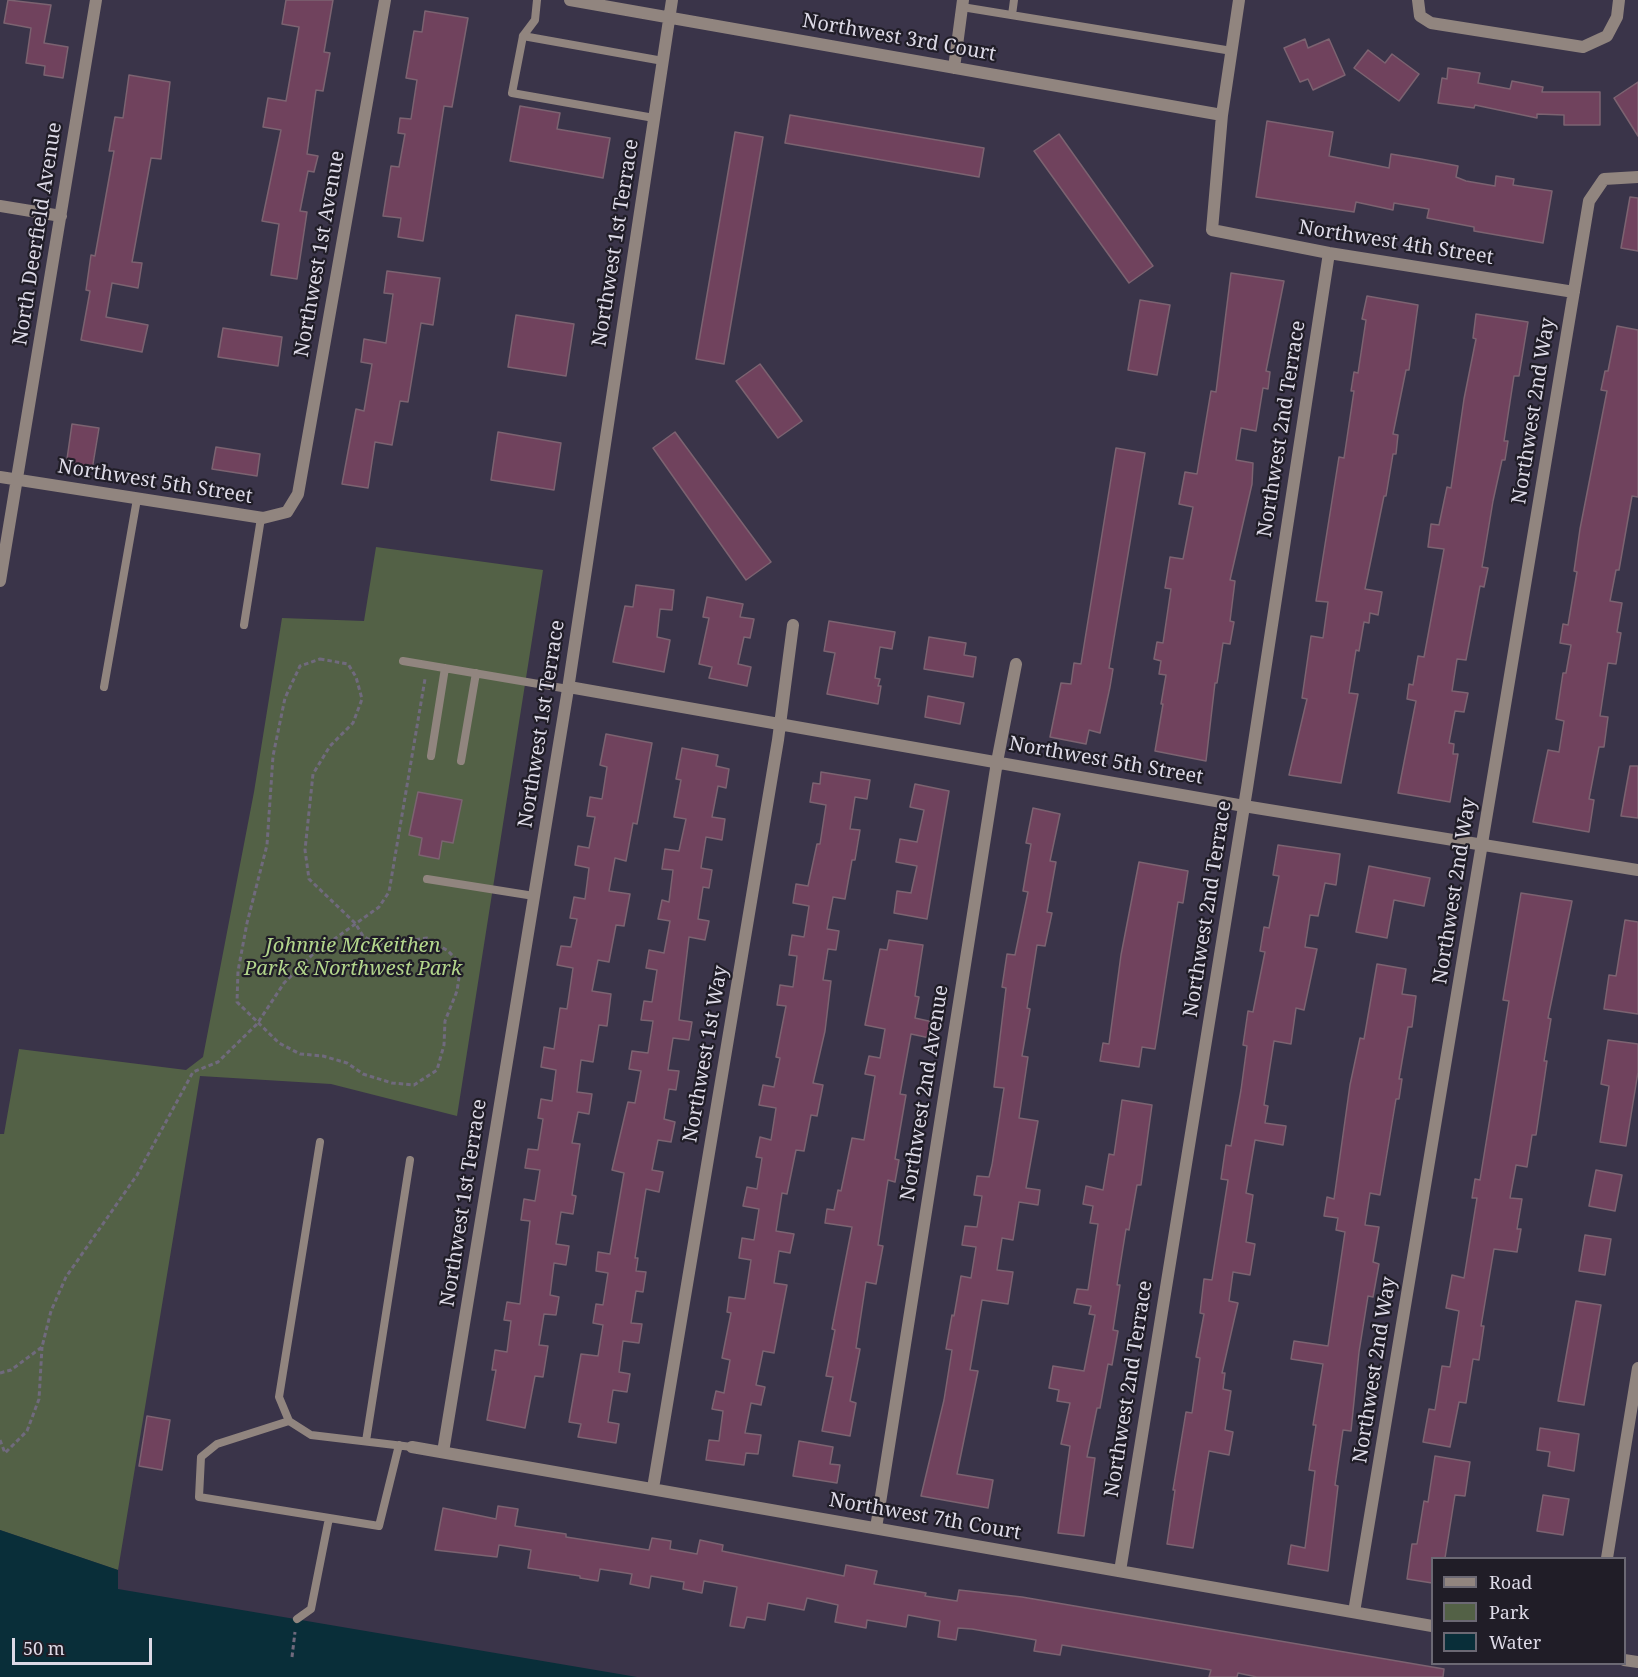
<!DOCTYPE html>
<style>
body{margin:0}
#map{position:relative;width:1638px;height:1677px;overflow:hidden;background:#3a3449;font-family:"Noto Serif",serif}
canvas{display:block}
.legend{position:absolute;left:1431px;top:1557px;width:195px;height:108px;box-sizing:border-box;background:#201d27;border:2px solid #6c6974;margin:0;padding:8px 10px;list-style:none;font-size:18px;color:#dddae7}
.legend li{display:flex;align-items:center;gap:12px;height:30px}
.legend b{width:30px;border:2px solid #6c6974}
.scale{position:absolute;left:12px;top:1638px;width:140px;height:27px;box-sizing:border-box;border:3px solid #dddae7;border-top:0;padding-left:8px;font-size:18px;line-height:21px;white-space:nowrap;color:#dddae7;-webkit-text-stroke:4px #201d27;paint-order:stroke}
</style>
<div id="map">
<canvas width="1638" height="1677"></canvas>
<ul class="legend">
<li><b style="height:8px;background:#91857f"></b>Road</li>
<li><b style="height:16px;background:#536146"></b>Park</li>
<li><b style="height:16px;background:#092e39"></b>Water</li>
</ul>
<div class="scale">50 m</div>
</div>
<script>
const c = document.querySelector('canvas').getContext('2d');
c.lineJoin = 'round';
function fillPath(path, color) {
  c.fillStyle = color;
  c.fill(path, 'evenodd');
}
function strokePath(path, color, width, dash) {
  c.strokeStyle = color;
  c.lineWidth = width;
  c.lineCap = dash ? 'butt' : 'round';
  c.setLineDash(dash || []);
  c.stroke(path);
}
function drawText(font, color, halo, rows, align = 'center') {
  c.font = font + ' "Noto Serif",serif';
  c.lineWidth = 4.5;
  c.setLineDash([]);
  c.textBaseline = 'middle';
  c.strokeStyle = halo;
  c.fillStyle = color;
  for (const [text, x, y, turn = 0] of rows) {
    c.save();
    c.translate(x, y);
    c.rotate((+turn || 0) * Math.PI / 180);
    c.textAlign = isNaN(turn) ? turn : align;
    if (halo) c.strokeText(text, 0, 0);
    c.fillText(text, 0, 0);
    c.restore();
  }
}
fillPath(new Path2D(`
 M376,547L543,570L457,1116L331,1084L200,1076L118,1570L0,1530V1134H4L19,1049L186,1070L203,1057L254,792L282,618L364,621Z`), '#536146');
fillPath(new Path2D(`
 M0,1530L118,1570V1589L637,1677H0Z`), '#092e39');
const building = new Path2D(`
 M8,0L51,5L44,43L68,47L63,78L44,75L45,66L26,63L31,28L4,23Z
 M286,0H333L324,52L330,53L323,91L316,90L307,154L318,156L314,172L308,171L300,211L307,212L297,279L271,275L279,224L262,221L281,130L263,127L268,98L286,101L299,27L282,24Z
 M425,11L468,18L452,107L444,106L423,241L398,237L401,218L383,216L391,166L399,167L405,134L398,133L400,118L411,119L417,80L406,78L414,31L422,32Z
 M1305,39L1308,48L1329,39L1345,75L1313,90L1308,79L1300,82L1284,48Z
 M1368,50L1385,63L1392,54L1419,74L1399,101L1354,68Z
 M1448,68L1480,73L1478,83L1510,89L1512,81L1543,87L1542,92H1600V125H1564V115L1537,114V118L1475,105L1474,108L1438,103L1442,78L1447,79Z
 M129,75L170,82L161,159L151,158L132,262L142,263L138,288L112,283L106,317L148,325L142,352L81,340L90,291L86,290L91,255L95,256L114,151H109L115,117L123,118Z
 M1638,82V136L1614,98Z
 M520,106L560,113L557,129L610,138L603,178L510,161Z
 M790,115L984,148L979,177L785,143Z
 M1267,121L1333,132L1329,156L1389,168L1391,154L1421,159L1458,166L1456,177L1466,181L1495,186L1496,176L1514,179L1513,185L1552,191L1543,243L1474,231V227L1427,218L1429,209L1394,203L1393,210L1356,202L1354,212L1256,197Z
 M735,132L763,137L724,364L696,359Z
 M1059,134L1153,266L1129,283L1034,151Z
 M1630,197L1638,198V251L1621,248Z
 M387,271L440,278L433,325L421,323L408,402L400,401L392,445L375,442L368,488L342,484L356,409L364,411L372,364L361,362L364,339L386,343L393,294L384,293Z
 M1231,273L1284,281L1266,371L1270,372L1268,389L1263,388L1256,431L1241,428L1236,460L1253,463L1252,484L1230,580L1235,581L1230,621L1234,622L1230,644L1223,643L1217,683H1215L1206,761L1155,751L1163,704H1161L1166,675L1159,674L1161,661L1154,659L1157,642L1163,643L1171,589L1165,588L1170,557L1183,559L1193,507L1179,504L1185,472L1197,474L1211,391L1216,392Z
 M1367,296L1418,305L1409,370H1406L1393,434L1398,435L1396,454H1393L1386,496H1384L1365,589L1382,592L1378,615L1370,613L1369,623L1364,622L1359,651L1356,650L1349,693L1358,694L1341,783L1289,775L1307,699L1302,698L1311,636L1323,638L1328,602L1316,601L1339,457L1344,458L1354,391H1351L1354,372L1358,373L1366,320L1362,319Z
 M1140,300L1170,305L1157,375L1128,370Z
 M1476,314L1528,322L1519,376H1514L1504,441H1508L1505,460H1502L1493,501L1482,567L1488,568L1484,587L1480,586L1466,660L1457,659L1452,691L1468,693L1464,712L1455,711L1449,743L1454,744L1453,754H1458L1450,802L1398,793L1416,701L1407,699L1409,684L1413,685L1418,656L1424,657L1444,549L1428,547L1431,524L1439,525L1447,487L1451,488L1464,399L1476,339L1473,338Z
 M516,315L574,324L566,376L508,367Z
 M1617,326L1638,330V497L1632,496L1619,570H1616L1610,601L1622,603L1617,632L1621,633L1616,664L1608,663L1600,716L1608,717L1604,747H1599L1589,799L1594,800L1589,832L1533,822L1548,750L1559,752L1564,721L1556,719L1563,673H1566L1571,645L1560,643L1563,624L1568,625L1577,572L1574,571L1580,529L1607,391L1601,390L1605,371H1608Z
 M223,328L282,337L278,366L218,357Z
 M760,364L802,421L778,438L736,381Z
 M72,424L99,428L92,470L66,466Z
 M498,432L561,443L554,490L491,480Z
 M675,432L771,562L746,580L653,448Z
 M216,447L260,454L257,476L212,469Z
 M1116,448L1145,453L1109,668L1113,669L1110,687L1100,733L1089,730L1086,744L1050,737L1061,683L1071,684L1074,663L1081,664Z
 M636,585L674,590L672,610L660,609L657,637L670,640L664,672L613,662L625,606L633,607Z
 M707,597L743,604L740,617L754,619L750,638L744,637L738,664L751,667L747,686L709,678L712,667L699,664L709,618L703,617Z
 M829,621L895,632L892,649L880,647L875,678L880,679L878,686H881L878,704L827,694L835,653L824,651Z
 M929,637L966,643L964,655L976,657L973,677L924,669Z
 M928,696L964,703L960,724L925,717Z
 M606,734L652,743L637,824L633,823L626,861L615,858L609,891L630,894L624,926L616,925L609,962L598,960L592,991L611,994L607,1026L599,1025L593,1062L581,1060L577,1092L592,1094L589,1114L578,1112L572,1143L580,1144L572,1195L576,1196L573,1214L561,1212L556,1244L569,1246L566,1265L554,1263L550,1295L559,1297L556,1315L544,1314L539,1345L548,1346L543,1377L535,1376L525,1428L487,1420L496,1370H492L495,1350L507,1352L511,1321L504,1320L507,1302L520,1304L530,1221L521,1220L524,1199L535,1201L540,1170L525,1168L528,1149L538,1150L543,1119L538,1118L541,1099L552,1101L556,1070L541,1067L544,1047L554,1049L560,1008L567,1009L573,968L557,965L561,946L571,947L577,919L570,918L574,897L585,899L589,868L575,865L578,846L589,848L595,817L587,816L590,797L602,799L607,767L600,765Z
 M682,748L718,755L716,766L729,769L726,788L718,786L712,817L725,819L722,840L706,837L701,868L712,870L709,888L703,887L698,919L709,921L705,940L689,937L679,1020L692,1022L689,1040L673,1038L668,1070L679,1071L676,1090L669,1089L664,1119L675,1122L671,1142L658,1140L652,1170L663,1172L659,1192L646,1189L635,1258H638L636,1271L646,1272L643,1292L636,1291L631,1323L642,1324L639,1343L623,1341L619,1372L630,1374L627,1392L613,1390L608,1422L619,1424L616,1443L578,1437L581,1424L569,1422L581,1354L598,1356L603,1325L593,1323L596,1304L603,1305L608,1273L596,1271L598,1252L610,1254L624,1173L612,1170L628,1102L635,1103L641,1071L629,1069L632,1051L648,1053L653,1021L641,1020L644,1001L652,1002L657,970L646,968L649,950L664,953L670,921L658,919L662,900L669,902L673,870L662,869L665,849L679,851L686,819L674,817L681,780L676,779Z
 M1630,766H1638V818L1621,816Z
 M821,772L870,780L867,799L855,797L850,829L860,830L855,860H852L845,899L833,897L827,929L839,931L836,950L828,949L823,980L831,981L825,1031L813,1083L823,1085L817,1116L811,1115L804,1151L796,1150L787,1194L782,1193L776,1231L794,1234L790,1253L779,1251L774,1283L787,1285L774,1353L763,1351L756,1385L765,1387L761,1405L751,1403L745,1433L761,1435L758,1454L746,1453L744,1465L706,1460L709,1440L719,1441L723,1411L712,1409L716,1391L724,1393L730,1360L722,1358L731,1313L727,1312L729,1297L745,1299L751,1260L739,1258L742,1238L754,1240L759,1209L743,1206L747,1187L757,1189L762,1158L756,1157L760,1137L771,1140L776,1108L759,1105L763,1085L774,1087L780,1058L776,1057L786,1006L777,1005L780,985L793,987L797,956L789,955L792,935L804,937L809,906L793,903L796,884L808,886L817,844H820L826,805L810,802L813,783L820,784Z
 M915,784L949,791L927,919L894,913L897,891L911,893L917,866L896,862L900,839L917,842L924,810L910,807Z
 M418,792L462,800L453,843L442,841L439,859L419,855L422,838L409,835Z
 M1033,808L1060,814L1050,861L1056,862L1047,912L1052,913L1045,946L1037,945L1027,1008L1030,1009L1022,1056L1028,1057L1019,1118L1038,1121L1026,1188L1040,1190L1038,1205L1019,1202L1013,1240L1002,1238L997,1270L1013,1272L1008,1304L982,1300L970,1370L978,1371L957,1474L993,1480L988,1508L921,1496L944,1400L952,1350L946,1349L952,1315L954,1316L961,1276L971,1278L976,1247L962,1245L965,1226L977,1227L982,1196L974,1195L977,1176L989,1177L992,1165L1004,1088L994,1087L1006,988L1002,987L1007,954L1015,955L1028,892L1023,891L1031,844L1026,843Z
 M1278,845L1340,854L1336,885L1325,883L1318,916L1310,915L1305,947L1317,949L1304,1010L1296,1008L1291,1044L1274,1041L1264,1105L1268,1106L1265,1123L1286,1126L1283,1145L1255,1140L1246,1193L1253,1195L1246,1242L1255,1244L1250,1275L1233,1272L1229,1301L1238,1303L1222,1373H1225L1223,1389L1231,1391L1225,1430L1233,1432L1229,1455L1209,1451L1193,1548L1167,1544L1175,1490H1173L1186,1412L1192,1413L1200,1358L1196,1357L1204,1314L1200,1313L1204,1279L1212,1280L1228,1180L1221,1179L1226,1145L1231,1146L1241,1090L1247,1046L1243,1045L1248,1011L1253,1012L1265,952L1260,951L1264,927L1269,928L1279,876L1273,875Z
 M1139,862L1188,871L1183,903L1178,902L1155,1049L1142,1047L1139,1067L1100,1061L1103,1043L1109,1044L1121,955Z
 M1369,866L1430,878L1424,906L1394,900L1387,938L1356,932Z
 M1521,893L1572,901L1548,1018L1551,1019L1544,1061H1547L1536,1135H1532L1527,1167L1516,1165L1510,1198L1522,1199L1517,1229H1521L1517,1252L1494,1249L1481,1326H1484L1479,1360L1473,1359L1466,1403L1459,1402L1450,1447L1423,1442L1429,1409L1435,1410L1442,1366L1450,1367L1459,1311L1446,1308L1452,1275L1464,1278L1477,1198H1472L1475,1179L1480,1180L1509,1001L1503,1000Z
 M1625,920L1638,922V1014L1604,1009L1609,975L1616,976Z
 M889,940L923,945L915,996L919,997L915,1018L933,1022L930,1038L911,1034L900,1094L906,1095L895,1159L899,1160L895,1182L888,1180L878,1245L883,1246L876,1284L866,1282L856,1348L860,1349L850,1401L856,1403L850,1436L822,1431L833,1377L826,1376L835,1330L832,1329L852,1227L825,1223L827,1209L834,1210L838,1190L841,1191L852,1138L864,1140L875,1076L865,1074L869,1056L880,1058L885,1029L865,1025L880,949L887,950Z
 M1377,964L1406,969L1402,994L1416,996L1412,1027H1408L1399,1079H1402L1399,1099H1396L1380,1195L1370,1193L1365,1225L1379,1227L1373,1262L1379,1264L1373,1297L1368,1296L1359,1352L1351,1431L1343,1430L1335,1485L1338,1486L1328,1571L1288,1564L1291,1545L1305,1548L1315,1471L1309,1470L1316,1425H1313L1323,1364L1291,1359L1294,1341L1328,1346L1345,1232L1336,1230L1338,1218L1324,1216L1327,1197L1334,1199L1350,1085L1360,1038L1364,1039Z
 M1608,1040L1638,1044V1072L1626,1146L1600,1142L1609,1086L1601,1084Z
 M1122,1100L1152,1105L1141,1185H1137L1129,1230L1126,1229L1117,1285H1120L1113,1330L1118,1331L1112,1365L1108,1364L1100,1408H1097L1087,1457L1095,1458L1084,1536L1058,1533L1070,1446L1061,1444L1070,1403L1057,1401L1059,1390L1049,1388L1053,1366L1084,1371L1095,1315L1089,1314L1091,1306L1074,1303L1077,1289L1088,1290L1098,1224L1090,1223L1093,1206L1083,1204L1086,1186L1103,1190L1109,1154L1114,1155Z
 M1596,1170L1622,1175L1615,1211L1589,1206Z
 M1585,1235L1611,1239L1605,1275L1579,1271Z
 M1576,1301L1601,1305L1584,1405L1558,1401Z
 M147,1416L170,1420L162,1470L139,1466Z
 M1540,1428L1579,1434L1574,1471L1548,1466L1550,1452L1537,1450Z
 M799,1441L833,1447L830,1464L840,1465L837,1483L793,1476Z
 M1435,1456L1470,1462L1465,1496L1455,1495L1445,1558H1432V1583L1407,1579L1412,1544H1417L1424,1501L1428,1502Z
 M1543,1495L1569,1499L1563,1535L1537,1531Z
 M498,1506L518,1509L515,1526L566,1534V1537L649,1550L652,1538L671,1541L670,1549L697,1554L700,1540L723,1545L722,1551L844,1576L846,1565L877,1571L874,1584L926,1593L925,1596L957,1601L959,1590L1022,1597L1444,1669L1443,1677H1257L1238,1673L1237,1677H1209L1211,1670L1062,1645L1060,1655L1034,1651L1036,1640L972,1629L958,1628L956,1640L938,1637L940,1621L908,1615L906,1627L867,1620L866,1628L835,1622L838,1605L807,1598L804,1610L768,1603L765,1620L747,1617L744,1628L730,1626L737,1587L704,1581L702,1593L683,1589L684,1582L651,1576L649,1588L630,1584L632,1574L600,1569L598,1581L580,1578V1576L528,1568L531,1550L499,1545L497,1557L435,1550L443,1508L496,1519Z`);
fillPath(building, '#70425d');
strokePath(building, '#7c6371', 1.5);
strokePath(new Path2D(`
 M320,659L348,664L356,677L362,699L353,723L330,746L313,774L305,850L309,879L355,923L363,936L378,945L427,938L448,951L461,964L457,991L445,1021L444,1045L437,1070L414,1085L392,1083L363,1074L347,1063L323,1056L300,1054L279,1043L237,1002L238,971L247,923L267,845L273,756L285,698L300,666Z
 M0,1373L11,1370L42,1347L51,1311L66,1277L137,1175L193,1072L218,1062L257,1024L284,983L312,955L379,907L389,892L425,679
 M0,1440L5,1453L27,1431L39,1399L42,1347
 M292,1657L295,1632`), '#706a7d', 3, [4.5, 3]);
strokePath(new Path2D(`
 M962,7L1232,51
 M1012,15L1014,0
 M523,36L535,20L537,0
 M654,118L512,93L523,36L663,61
 M244,625L261,518
 M403,661L568,689
 M104,687L137,499
 M431,756L445,668
 M461,761L476,673
 M427,879L534,896
 M320,1142L279,1397L289,1421L311,1435L412,1447
 M289,1421L217,1444L201,1457L199,1497L379,1526L399,1445
 M366,1441L410,1160
 M297,1619L311,1609L329,1518`), '#91857f', 8);
strokePath(new Path2D(`
 M570,0L1222,115
 M1239,0L1222,115L1212,230L1329,253L1574,292
 M1418,0L1420,16L1431,23L1583,47L1607,36L1617,17L1619,0
 M954,68L963,0
 M0,206L61,216
 M0,477L263,518L287,512L298,494L385,0
 M0,581L96,0
 M569,687L1244,806L1638,870
 M412,1447L1432,1626
 M443,1452L568,689L672,0
 M653,1488L778,740L793,625
 M876,1528L997,762L1016,664
 M1607,1558L1638,1368
 M1120,1571L1247,788L1329,253
 M1354,1612L1589,201L1604,179L1638,177
 M1624,1660L1638,1662`), '#91857f', 12);
drawText('20px', '#dddae7', '#201d27', [
 ["Northwest 3rd Court",899,38,10],
 ["North Deerfield Avenue",38,234,-81],
 ["Northwest 1st Terrace",616,243,-81],
 ["Northwest 4th Street",1396,243,9],
 ["Northwest 1st Avenue",320,254,-80],
 ["Northwest 2nd Way",1534,411,-81],
 ["Northwest 2nd Terrace",1282,429,-81],
 ["Northwest 5th Street",155,482,9],
 ["Northwest 1st Terrace",542,724,-81],
 ["Northwest 5th Street",1106,761,10],
 ["Northwest 2nd Way",1455,891,-81],
 ["Northwest 2nd Terrace",1208,909,-81],
 ["Northwest 1st Way",706,1054,-80],
 ["Northwest 2nd Avenue",925,1093,-81],
 ["Northwest 1st Terrace",464,1203,-81],
 ["Northwest 2nd Way",1375,1370,-81],
 ["Northwest 2nd Terrace",1129,1389,-81],
 ["Northwest 7th Court",925,1517,10]
]);
drawText('italic 20px', '#b3d68c', '#201d27', [
 ["Johnnie McKeithen",353,946],
 ["Park & Northwest Park",353,969]
]);
</script>
